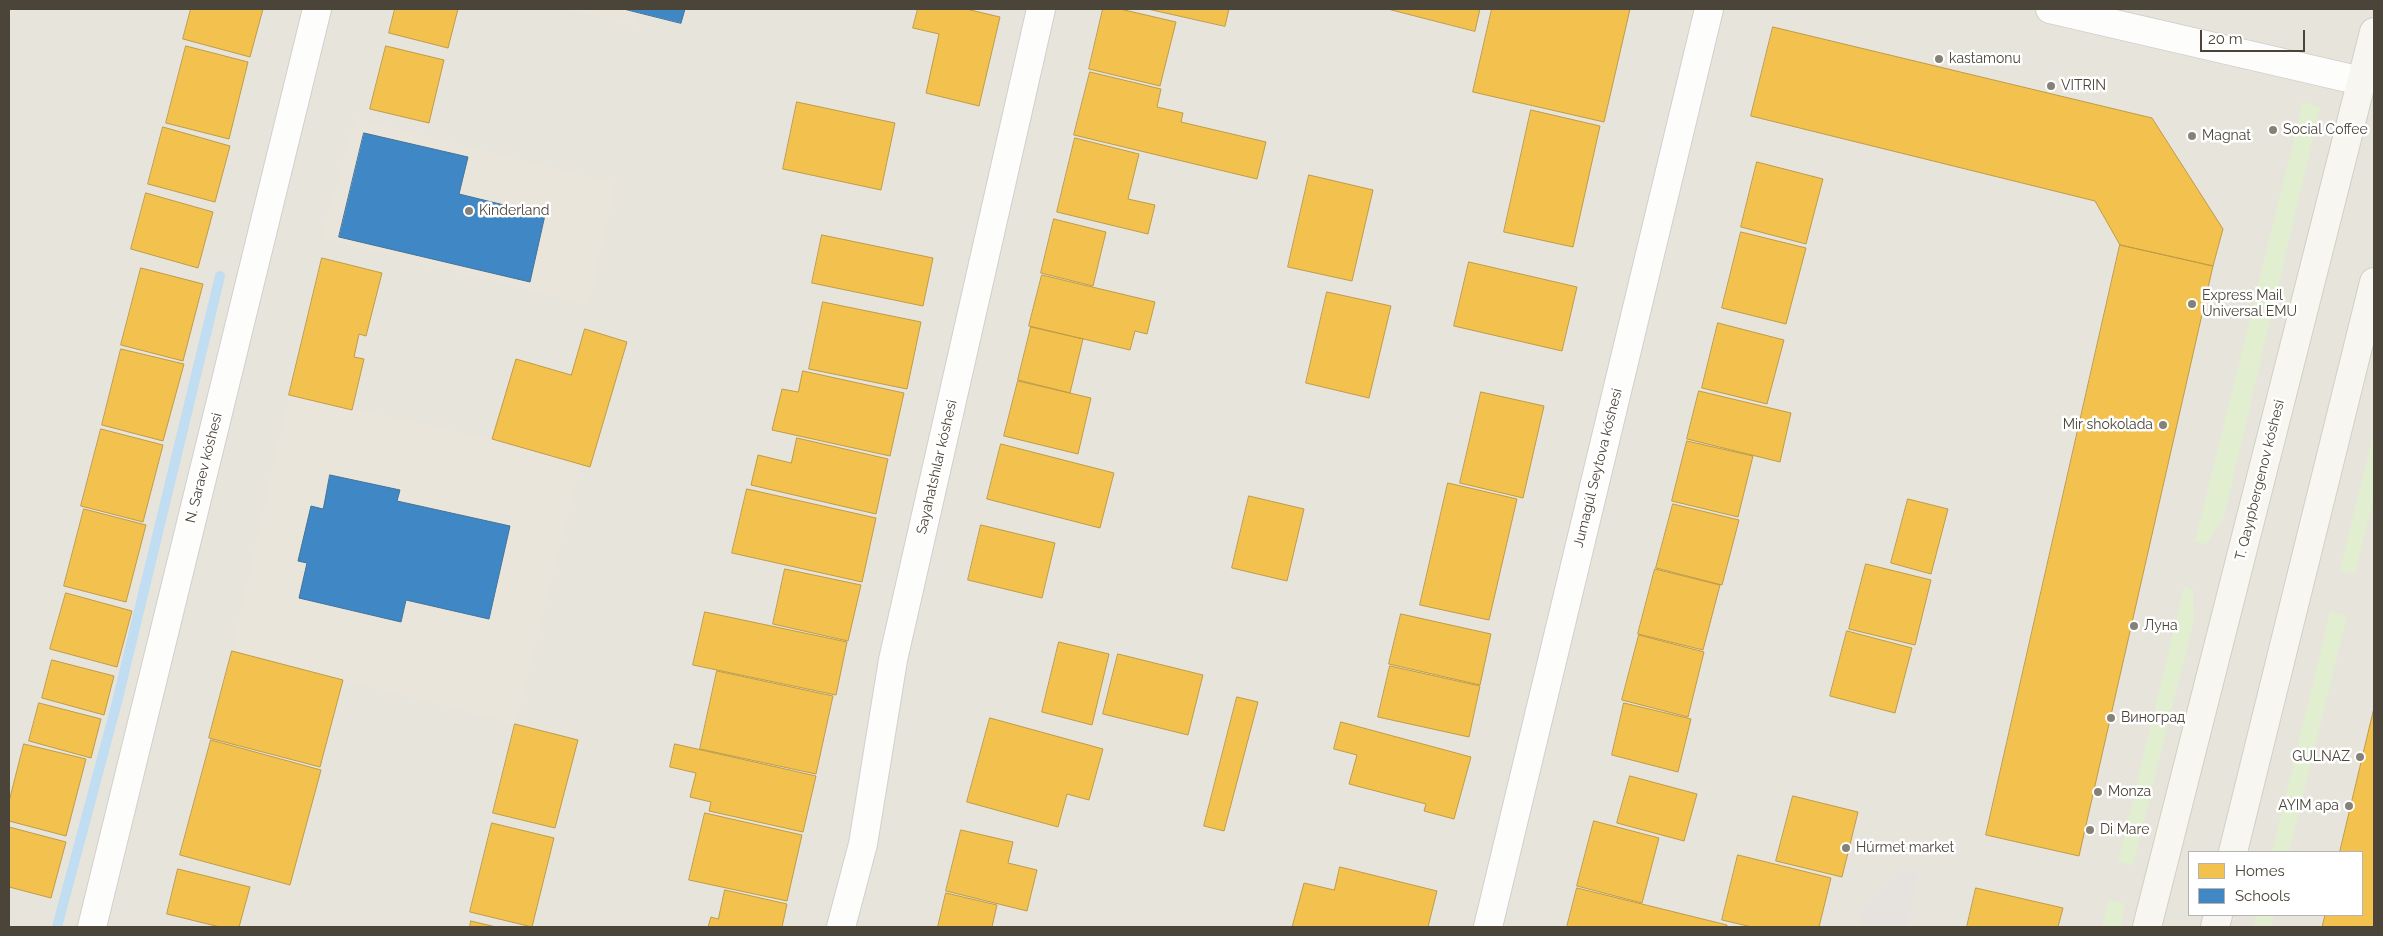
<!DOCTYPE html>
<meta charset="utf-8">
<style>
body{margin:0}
#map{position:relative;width:2383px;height:936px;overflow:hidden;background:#f4f2ee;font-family:Raleway,sans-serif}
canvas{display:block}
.frame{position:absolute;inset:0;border:10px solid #4b4439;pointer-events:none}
.legend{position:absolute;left:2188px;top:851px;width:175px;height:65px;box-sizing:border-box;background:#fff;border:1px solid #b7b4b0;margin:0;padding:6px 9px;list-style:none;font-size:15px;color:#4b4439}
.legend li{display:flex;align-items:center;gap:10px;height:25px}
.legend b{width:25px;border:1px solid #b7b4b0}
.scale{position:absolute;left:2200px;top:30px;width:105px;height:22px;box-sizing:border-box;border:2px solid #4b4439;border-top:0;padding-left:6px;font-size:15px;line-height:18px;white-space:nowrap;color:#4b4439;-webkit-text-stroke:4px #fff;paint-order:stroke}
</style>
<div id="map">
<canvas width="2383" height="936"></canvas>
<div class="frame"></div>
<ul class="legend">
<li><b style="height:14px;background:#f2c14e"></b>Homes</li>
<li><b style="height:14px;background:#3f88c5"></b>Schools</li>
</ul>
<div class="scale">20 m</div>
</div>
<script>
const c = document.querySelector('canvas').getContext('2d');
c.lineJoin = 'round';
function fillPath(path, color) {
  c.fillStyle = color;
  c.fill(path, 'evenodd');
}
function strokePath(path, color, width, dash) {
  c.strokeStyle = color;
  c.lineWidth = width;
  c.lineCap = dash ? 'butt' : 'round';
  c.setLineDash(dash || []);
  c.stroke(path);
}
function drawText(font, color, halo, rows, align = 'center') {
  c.font = font + ' Raleway,sans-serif';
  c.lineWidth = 5;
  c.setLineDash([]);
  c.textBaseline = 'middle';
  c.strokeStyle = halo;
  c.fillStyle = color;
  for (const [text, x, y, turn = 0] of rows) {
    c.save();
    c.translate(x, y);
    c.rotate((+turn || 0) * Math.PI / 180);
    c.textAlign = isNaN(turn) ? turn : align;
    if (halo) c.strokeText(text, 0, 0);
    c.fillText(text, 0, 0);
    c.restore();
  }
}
fillPath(new Path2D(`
 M9,9H2374V927H9ZM2189,852H2362V915H2189Z`), '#e7e4dc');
fillPath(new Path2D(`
 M566,9H639L634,26Z
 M355,118L615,184L589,305L322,238Z
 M289,395L492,439L580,464L515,724L232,651Z`), '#eae5da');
fillPath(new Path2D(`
 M2303,102L2320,108L2224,517L2206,544L2195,542Z
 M2374,431V498L2355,574L2340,571Z
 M2184,587L2193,590L2194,620L2133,865L2118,861Z
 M2330,612L2347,616L2289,852H2272Z
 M2109,900L2125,904L2120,927H2102Z
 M2256,915H2274L2271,927H2253Z`), '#e1eecf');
fillPath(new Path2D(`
 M1903,870L1919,871L1907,927H1859L1864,907Z`), '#e6e3df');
const homes = new Path2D(`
 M191,9H263L250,57L183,39Z
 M395,9H458L448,48L389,33Z
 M918,9H966L1000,17L979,106L926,93L939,34L913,28Z
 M1103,9H1120L1176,22L1160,86L1089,69Z
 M1148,9H1229L1225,26Z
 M1388,9H1480L1475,31Z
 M1492,9H1630L1604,122L1473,92Z
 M1773,27L2152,118L2223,229L2213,266L2120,245L2095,201L1751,116Z
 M186,46L248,62L229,139L166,123Z
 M386,46L444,60L429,123L370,109Z
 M1090,72L1161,89L1157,107L1183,113L1181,122L1266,142L1257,179L1074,135Z
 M797,102L895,123L881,190L783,169Z
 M1531,110L1600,126L1573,247L1504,232Z
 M163,127L230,146L215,202L148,184Z
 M1075,138L1139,154L1128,199L1155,205L1148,234L1057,212Z
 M1757,162L1823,179L1806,244L1741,227Z
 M1309,175L1373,190L1352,281L1288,267Z
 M146,193L213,212L198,268L131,249Z
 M1054,219L1106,232L1093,286L1041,273Z
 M1741,232L1806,248L1786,324L1722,308Z
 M822,235L933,258L923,306L812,283Z
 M2120,245L2213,266L2079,856L1986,835Z
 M322,258L382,273L366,336L359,334L354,357L364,359L352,410L289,395Z
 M1469,262L1577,287L1562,351L1454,326Z
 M141,268L203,284L183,361L121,345Z
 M1042,275L1155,302L1147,334L1135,331L1130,350L1029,326Z
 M1327,292L1391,306L1369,398L1306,383Z
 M823,302L921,322L907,389L809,369Z
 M1718,323L1784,340L1767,404L1702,388Z
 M1031,327L1083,339L1070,393L1018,380Z
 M585,329L627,342L590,467L492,439L516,359L571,375Z
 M121,349L184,364L163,441L102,425Z
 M803,371L904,393L890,456L772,430L782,389L798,392Z
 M1018,381L1091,398L1078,454L1004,436Z
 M1699,391L1791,413L1780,462L1687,439Z
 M1481,392L1544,406L1523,498L1460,483Z
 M101,429L163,445L143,522L81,506Z
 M797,438L888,459L876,514L751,485L758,455L791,463Z
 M1687,441L1753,456L1738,517L1672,501Z
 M1001,444L1114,473L1100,528L987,499Z
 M1448,483L1517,499L1489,620L1420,605Z
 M747,489L876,518L862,582L732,553Z
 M1249,496L1304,509L1287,581L1232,568Z
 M1908,499L1948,509L1931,574L1891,563Z
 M1673,504L1739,520L1722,585L1656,568Z
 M84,509L146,525L126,602L64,586Z
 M981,525L1055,543L1042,598L968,580Z
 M1866,564L1931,580L1915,645L1849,629Z
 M785,569L861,585L848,641L773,624Z
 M1655,569L1720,585L1703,650L1638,634Z
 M66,593L132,611L117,667L50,649Z
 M705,612L847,642L836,695L693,665Z
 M1401,614L1491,634L1480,685L1389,664Z
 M1847,631L1912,648L1895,713L1830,696Z
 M1639,635L1704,652L1688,717L1622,700Z
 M1059,642L1109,654L1092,725L1042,712Z
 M232,651L343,680L320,767L209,738Z
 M1118,654L1203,675L1188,735L1103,714Z
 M52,660L114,676L104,715L42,698Z
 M1390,666L1480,686L1469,737L1378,717Z
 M717,671L833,696L816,774L700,749Z
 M1237,697L1258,702L1224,831L1204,826Z
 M39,703L101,719L91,758L29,741Z
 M1624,703L1691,719L1678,772L1612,755Z
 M2374,708V927H2322L2325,915H2362V852H2340Z
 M990,718L1103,749L1089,800L1067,794L1058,827L967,802Z
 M1341,722L1471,757L1454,819L1424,811L1426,804L1349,784L1357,755L1334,749Z
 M515,724L578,740L555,828L493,813Z
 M211,740L321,770L290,885L180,855Z
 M24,744L86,759L66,836L9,821V802Z
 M675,744L816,776L803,832L709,811L711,802L690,797L696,773L670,767Z
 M1630,776L1697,794L1684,841L1617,823Z
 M1793,796L1858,812L1842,877L1776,861Z
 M705,813L802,835L787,901L689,880Z
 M1594,821L1659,838L1642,903L1577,886Z
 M492,823L554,838L532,927L470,912Z
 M9,827L66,842L51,898L9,887Z
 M961,830L1013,842L1008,863L1037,870L1027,911L946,891Z
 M1738,855L1831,878L1819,927H1752L1722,920Z
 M1340,867L1437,891L1428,927H1292L1304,883L1334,890Z
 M178,869L250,887L239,927H220L167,914Z
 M1577,888L1727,925V927H1567Z
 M1976,888L2063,908L2058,927H1967Z
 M725,890L787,904L782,927H708L711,917L718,919Z
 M946,893L997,905L992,927H938Z
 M471,921L496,927H470Z`);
fillPath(homes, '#f2c14e');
strokePath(homes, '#c09c48', 1);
const schools = new Path2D(`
 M624,9H685L681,23Z
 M364,133L468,157L459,194L545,215L530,282L339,237Z
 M330,475L400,490L397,501L510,526L489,619L406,600L401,622L299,598L307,563L298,561L311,506L323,509Z`);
fillPath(schools, '#3f88c5');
strokePath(schools, '#43749b', 1);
strokePath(new Path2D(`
 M57,927L117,702L220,276`), '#c0ddf1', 10);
const minor = new Path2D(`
 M2050,9L2361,81
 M92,927L317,9
 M841,927L863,844L893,660L1041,9
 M1488,927L1709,9`);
const secondary = new Path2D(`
 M2233,852L2374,282
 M2147,927L2374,32
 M2215,927L2218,915`);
strokePath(minor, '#d2d0cb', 30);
strokePath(secondary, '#d3cfc5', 30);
strokePath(minor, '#fdfdfc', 28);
strokePath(secondary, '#f7f6f1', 28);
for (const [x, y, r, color] of [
 [1939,59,5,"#868178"],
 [2051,86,5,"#868178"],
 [2273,130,5,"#868178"],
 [2192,136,5,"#868178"],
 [469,211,5,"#868178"],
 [2192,304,5,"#868178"],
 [2163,425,5,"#868178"],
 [2134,626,5,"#868178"],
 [2111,718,5,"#868178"],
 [2360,757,5,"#868178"],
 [2098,792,5,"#868178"],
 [2349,806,5,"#868178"],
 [2090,830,5,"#868178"],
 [1846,848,5,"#868178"]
]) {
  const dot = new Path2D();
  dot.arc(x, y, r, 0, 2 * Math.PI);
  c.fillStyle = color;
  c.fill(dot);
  strokePath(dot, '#fff', 2);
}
drawText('14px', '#4b4439', '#fff', [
 ["kastamonu",1949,59],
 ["VITRIN",2061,86],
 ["Social Coffee",2283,130],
 ["Мagnat",2202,136],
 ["Kinderland",479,211],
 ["Express Mail",2202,296],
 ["Universal EMU",2202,312],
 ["Mir shokolada",2153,425,"right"],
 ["Луна",2144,626],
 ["Виноград",2121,718],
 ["GULNAZ",2350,757,"right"],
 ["Monza",2108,792],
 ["AYIM apa",2339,806,"right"],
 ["Di Mare",2100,830],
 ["Húrmet market",1856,848]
], 'left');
drawText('14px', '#4b4439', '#fff', [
 ["Sayahatshılar kóshesi",937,467,-77],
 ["N. Saraev kóshesi",204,468,-76],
 ["Jumagúl Seytova kóshesi",1598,468,-76],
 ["T. Qayıpbergenov kóshesi",2260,480,-76]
]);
</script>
